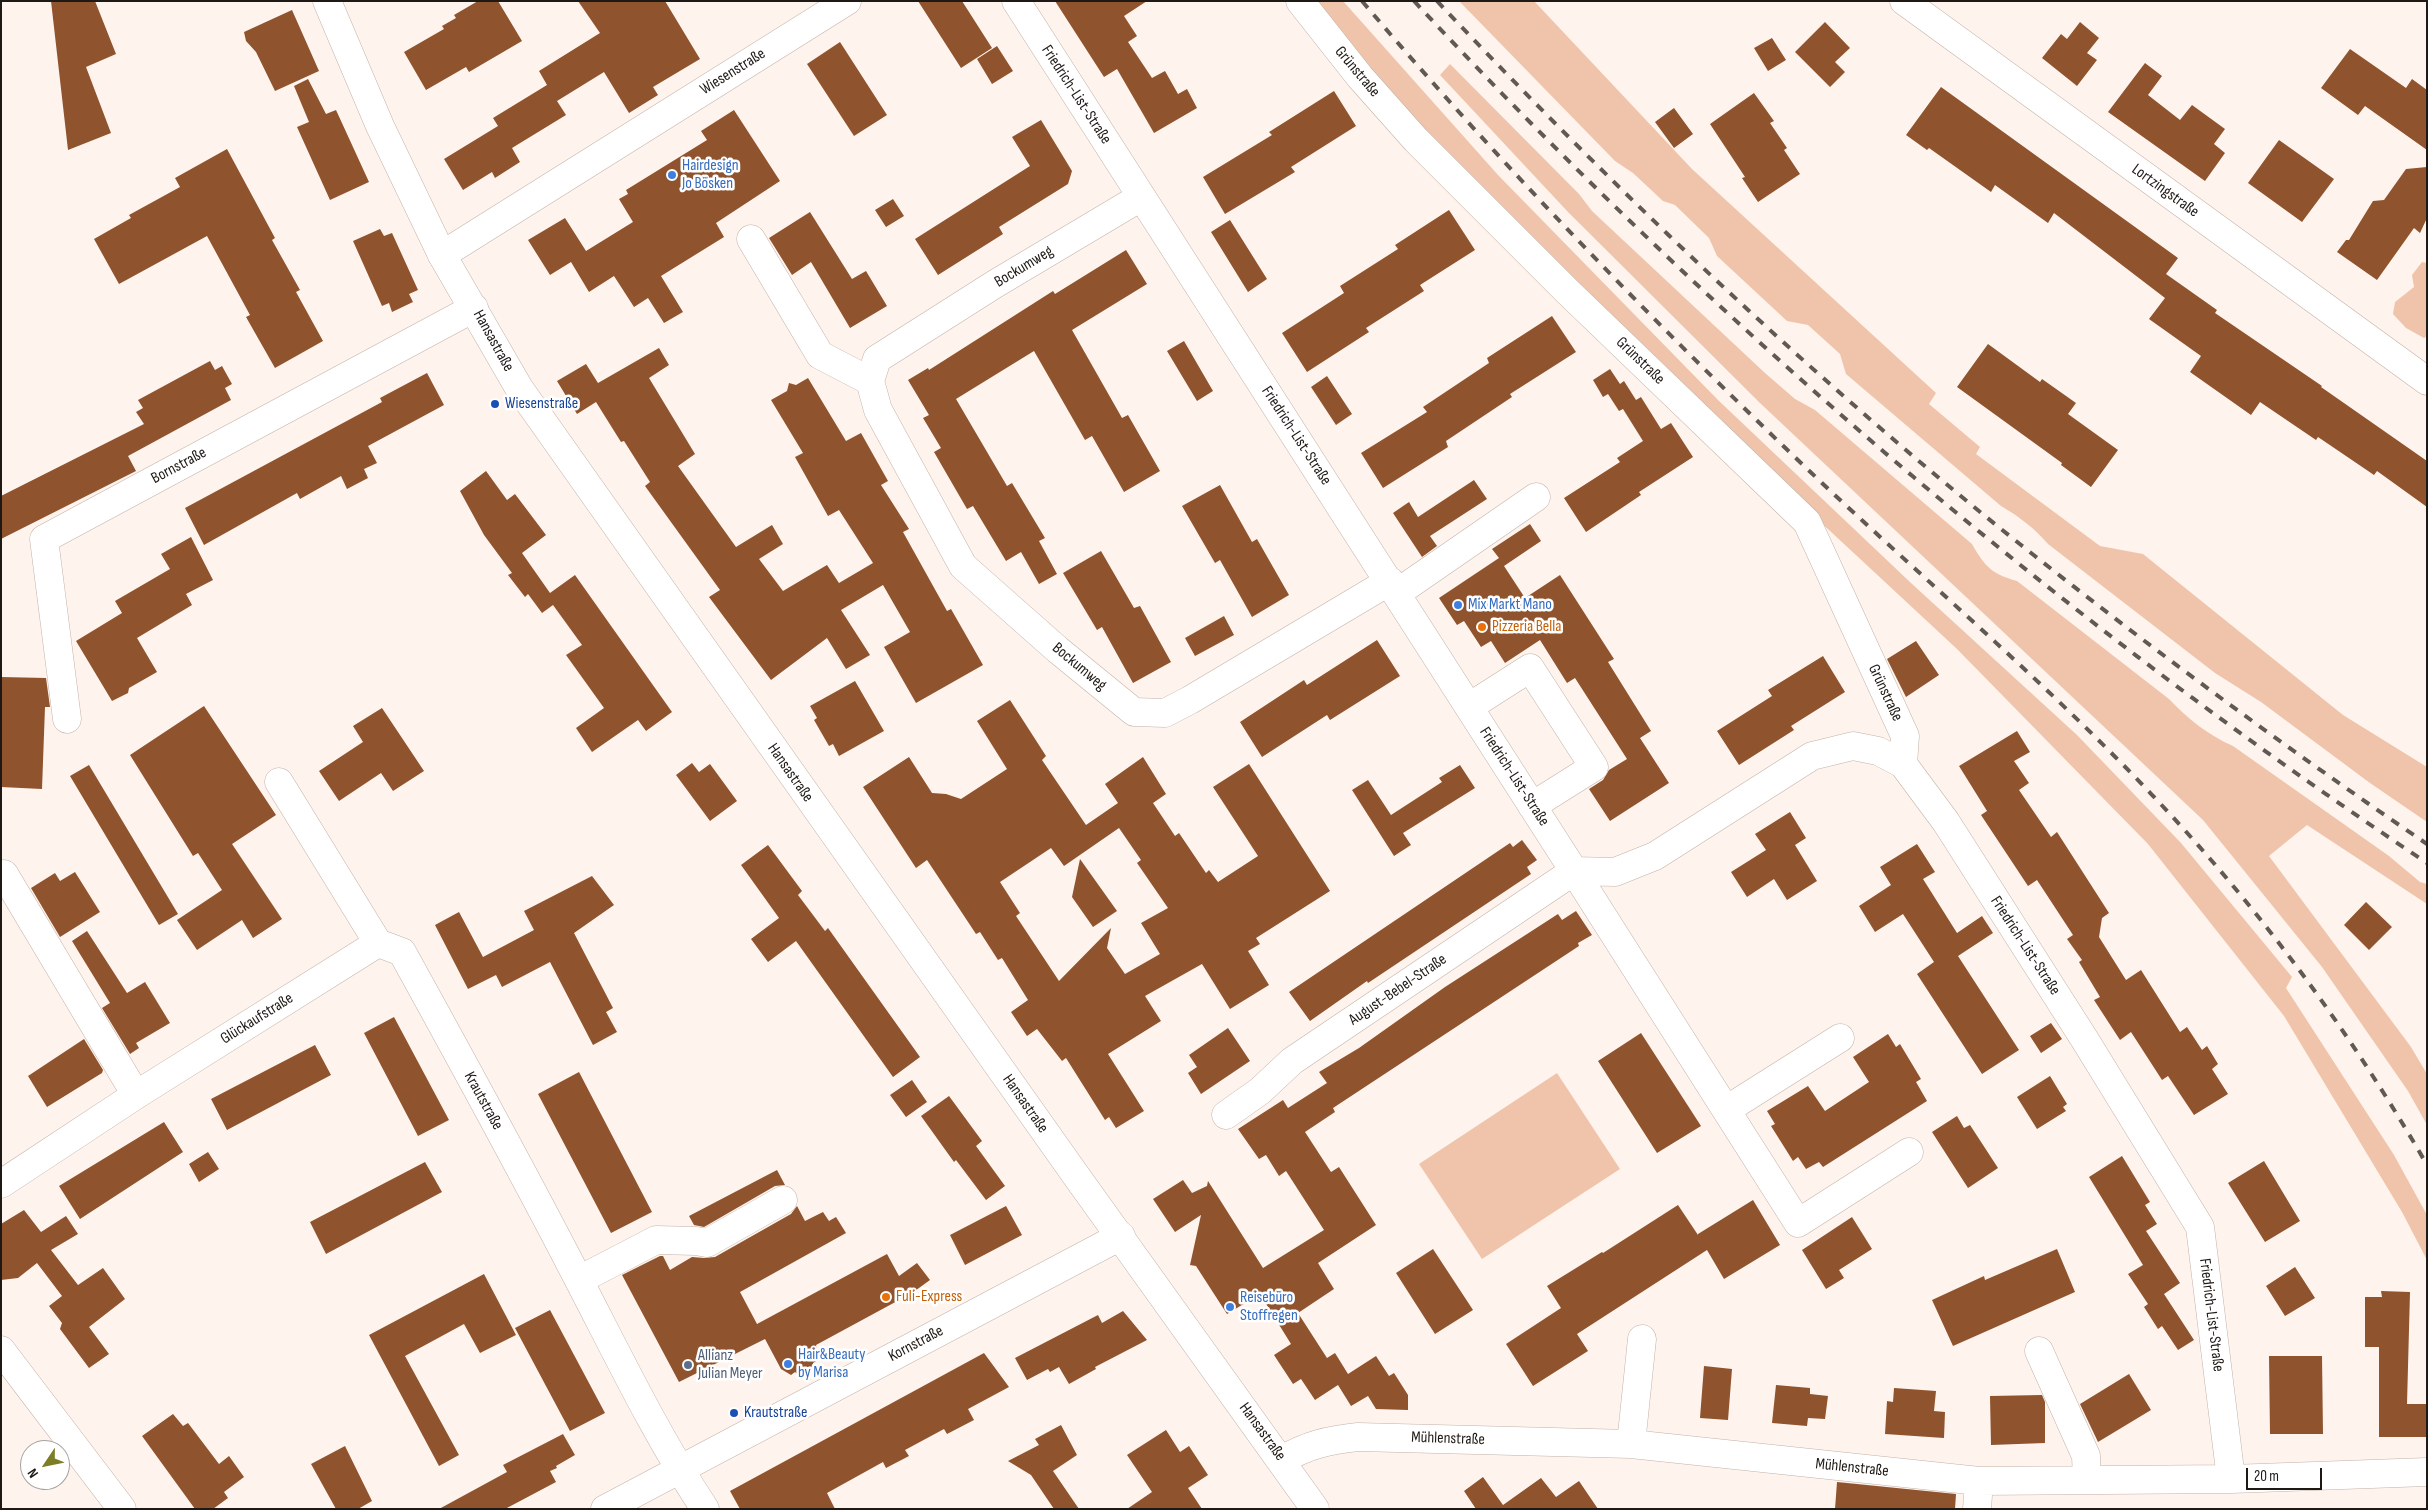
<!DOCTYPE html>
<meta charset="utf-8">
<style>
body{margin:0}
#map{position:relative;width:2428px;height:1510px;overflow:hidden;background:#fef3ed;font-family:"Sofia Sans Condensed",sans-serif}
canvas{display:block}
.frame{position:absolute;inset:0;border:2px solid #1e1915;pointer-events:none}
.north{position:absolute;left:20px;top:1440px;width:50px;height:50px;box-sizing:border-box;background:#fff;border:1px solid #a5a3a1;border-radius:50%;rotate:236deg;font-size:14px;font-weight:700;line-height:20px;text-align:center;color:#1e1915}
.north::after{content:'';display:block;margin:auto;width:18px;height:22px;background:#7d7d26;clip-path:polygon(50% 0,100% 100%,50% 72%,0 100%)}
.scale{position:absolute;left:2246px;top:1468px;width:76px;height:22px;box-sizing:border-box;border:2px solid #1e1915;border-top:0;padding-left:6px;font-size:15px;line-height:18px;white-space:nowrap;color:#1e1915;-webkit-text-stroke:4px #fff;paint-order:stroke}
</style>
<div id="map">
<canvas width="2428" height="1510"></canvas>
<div class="frame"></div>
<div class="north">N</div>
<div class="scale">20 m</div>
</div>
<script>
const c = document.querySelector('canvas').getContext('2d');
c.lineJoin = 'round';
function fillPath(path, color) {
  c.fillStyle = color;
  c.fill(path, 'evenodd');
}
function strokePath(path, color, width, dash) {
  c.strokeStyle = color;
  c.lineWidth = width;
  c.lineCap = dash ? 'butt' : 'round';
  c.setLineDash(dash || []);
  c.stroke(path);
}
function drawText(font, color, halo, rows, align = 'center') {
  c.font = font + ' "Sofia Sans Condensed",sans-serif';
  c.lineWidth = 5;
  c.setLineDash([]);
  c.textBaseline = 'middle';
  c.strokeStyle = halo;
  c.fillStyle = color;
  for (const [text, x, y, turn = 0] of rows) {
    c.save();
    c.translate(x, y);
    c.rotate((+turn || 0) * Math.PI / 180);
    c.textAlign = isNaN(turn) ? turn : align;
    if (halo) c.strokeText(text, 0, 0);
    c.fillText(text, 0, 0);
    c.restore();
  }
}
fillPath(new Path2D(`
 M1308,1H1343L1498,175L1718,400L1911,583L2077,735L2181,843L2292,977L2286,988L2394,1155L2427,1215V1260L2402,1212L2284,1016L2148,844L1957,649L1701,411L1446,162Z
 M1459,1H1534L1692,169L1936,393L1929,404L1980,447L1976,454L2100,546L2143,554L2343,715L2427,767V822L2370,783L2261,702L2215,673L2048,544C2034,528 2020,517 2001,506L1846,374L1840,354L1808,325L1787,321L1717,256L1709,238L1675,205L1663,201L1633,173L1615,161Z
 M1450,64L1579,194L1592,211L1765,373L1795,399L1815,410L1972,544C1985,567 1992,574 2017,581L2169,699C2188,719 2208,735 2233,746L2389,856L2420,882L2427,884V904L2307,825L2269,856L2411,1047L2427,1074V1125L2408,1091L2322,967L2203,820L1760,403L1568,212L1440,75Z
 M2422,262L2427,263V336L2424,338L2406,328L2393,314L2395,302L2414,287L2412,275Z
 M1557,1073L1620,1169L1482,1259L1419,1164Z`), '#f0c4aa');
fillPath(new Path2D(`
 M51,1H95L116,54L86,67L111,133L68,150Z
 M478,1H498L522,41L469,72L466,67L426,90L404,52L444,29L442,26L456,18L454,15Z
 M578,1H665L700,59L653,87L658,95L629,113L604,72L557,101L566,115L512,148L520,162L495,178L492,172L463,190L444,159L498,126L493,118L547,85L539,71L600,33Z
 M918,1H962L992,48L961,68Z
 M1055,1H1147L1124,16L1137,36L1128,42L1152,78L1165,71L1178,94L1187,89L1197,108L1154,133L1117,69L1104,77Z
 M292,10L319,71L275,91L256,52L246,41L244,32Z
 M1825,22L1850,48L1835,62L1845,72L1830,87L1795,52Z
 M2080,22L2099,38L2087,53L2097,60L2077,86L2042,58L2061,34L2067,39Z
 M1772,38L1786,60L1768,71L1754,48Z
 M840,42L887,115L854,136L807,64Z
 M997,46L1013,71L992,84L977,59Z
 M2350,49L2406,88L2412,79L2427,90V150L2365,106L2358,115L2321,88Z
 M2145,63L2162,76L2148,95L2180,120L2192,105L2225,129L2214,144L2225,153L2205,181L2108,112Z
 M308,79L326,114L336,110L369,182L330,200L297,127L309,122L294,86Z
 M1941,87L2178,258L2166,274L2217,310L2215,313L2322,386L2321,387L2427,461V507L2377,471L2374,475L2318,437L2316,440L2260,402L2251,415L2190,372L2201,356L2149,319L2165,298L2054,213L2048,223L1995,185L1991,192L1929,148L1927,150L1906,135Z
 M1334,91L1356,126L1291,167L1295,172L1225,214L1203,177L1272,135L1269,132Z
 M1754,93L1774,121L1770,123L1787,148L1784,150L1800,174L1758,202L1742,178L1745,177L1710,124Z
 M1674,108L1693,134L1674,148L1655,122Z
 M734,110L780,181L716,223L724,237L661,276L683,312L664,323L648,298L634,307L614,276L589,292L571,262L550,275L528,240L565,218L586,251L633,222L619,199L628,194L626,190L707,140L701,131Z
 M1041,120L1072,171L1068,184L999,227L1003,234L938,275L915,239L1030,166L1012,137Z
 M2279,140L2334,179L2302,222L2248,183Z
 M227,149L275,238L272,240L300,290L296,292L323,341L275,368L246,317L250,315L207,236L119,284L94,239L131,218L129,215L180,187L175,178Z
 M2427,167V218L2420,233L2414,228L2377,280L2337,252L2346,240H2349L2373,201L2384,200L2406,169Z
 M893,199L904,216L886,227L875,210Z
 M1449,210L1475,250L1420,285L1424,291L1366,328L1369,332L1307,372L1282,333L1344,293L1340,286L1398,249L1395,245Z
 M810,212L852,279L866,271L887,306L850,328L811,262L792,275L769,238Z
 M1230,220L1267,279L1248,292L1211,232Z
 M380,229L384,236L392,233L418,290L409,294L413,302L392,312L389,303L382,306L353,241Z
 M1126,250L1147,284L1072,330L1122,418L1128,415L1160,471L1124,492L1092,436L1085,440L1034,351L956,399L1007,486L1012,483L1045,538L1039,541L1057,574L1039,584L1021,552L1006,561L973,506L967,509L934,452L941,448L923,418L929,415L908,380L928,368L929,370L1053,291L1055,294Z
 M1552,316L1576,352L1510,394L1512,397L1446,441L1448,447L1383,488L1361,453L1427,412L1423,407L1489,363L1487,358Z
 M1184,341L1213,391L1197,401L1167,351Z
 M1988,344L2040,382L2042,379L2076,403L2068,414L2118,450L2091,487L2061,465L2062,463L1957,387Z
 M659,348L669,365L649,378L695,454L678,466L736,547L772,525L783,544L759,559L783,591L827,565L839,583L873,563L839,510L828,516L795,457L803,453L771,400L787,391L789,383L796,385L808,378L846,441L861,433L888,481L881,485L909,529L903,532L947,611L951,609L983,665L916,703L884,647L910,632L883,585L841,610L870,655L846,669L827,638L771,680L709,597L720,590L645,486L650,482L624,441L621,442L596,402L577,414L557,381L586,364L598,383Z
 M210,361L215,370L222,366L232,384L225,388L231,400L128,456L136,471L1,539V496L144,424L136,412L143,408L138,400Z
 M1610,369L1620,384L1624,381L1636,400L1641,397L1661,429L1671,423L1693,457L1639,492L1641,495L1586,532L1564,498L1620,462L1617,458L1643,441L1623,409L1619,411L1608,394L1603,397L1593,380Z
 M427,373L444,405L368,446L377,463L364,469L368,478L347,489L341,476L300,499L297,493L204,545L185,508L382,402L380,398Z
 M1327,376L1352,414L1336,425L1311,387Z
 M486,471L507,500L515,494L546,535L522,553L550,593L575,575L672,712L646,731L638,720L592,752L576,728L604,708L566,655L582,645L553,605L542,613L528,594L525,597L508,575L512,573L484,535L460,491Z
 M1474,480L1487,499L1430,536L1437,546L1422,557L1393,513L1409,502L1418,517Z
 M1220,485L1252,542L1257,539L1289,595L1252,617L1220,560L1215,563L1182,506Z
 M1530,524L1541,541L1504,566L1525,598L1560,575L1614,659L1608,662L1651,731L1640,738L1669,783L1610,821L1589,789L1603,780L1609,770L1627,759L1575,678L1567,683L1540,640L1505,663L1491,641L1481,647L1464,621L1457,625L1439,598L1499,558L1492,549Z
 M191,537L213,580L186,594L192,605L137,638L157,672L129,688L128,693L112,701L76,641L122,613L115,601L170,569L161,554Z
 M1101,551L1134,608L1140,606L1171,662L1133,683L1102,627L1097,630L1063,573Z
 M1224,616L1234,635L1195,656L1185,638Z
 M1377,640L1400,676L1330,720L1327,715L1262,757L1240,722L1304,680L1307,685Z
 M1916,641L1939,675L1906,697L1887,659Z
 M1823,656L1845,692L1791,726L1794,730L1739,765L1717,731L1772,696L1768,690Z
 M1,677L46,678L50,707H45L42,789L1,787Z
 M855,681L884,731L839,756L833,744L829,746L814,720L817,718L810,706Z
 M1010,700L1046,756L1042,760L1086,825L1118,803L1105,784L1143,757L1166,794L1153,803L1175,836L1179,833L1206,873L1209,870L1218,882L1258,856L1213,787L1249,764L1330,891L1256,938L1260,944L1248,951L1269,985L1230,1009L1202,964L1145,996L1161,1021L1108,1054L1144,1111L1116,1128L1109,1117L1105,1120L1066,1058L1062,1061L1037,1029L1027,1036L1011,1012L1028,1000L1002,958L998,960L980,932L976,934L927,860L916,868L863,787L909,757L932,793L946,794L961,799L1007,769L977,721ZM1119,828L1141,860L1137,863L1168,908L1141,923L1160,954L1125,974L1107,948L1111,928L1059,981L1016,916L1020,913L1000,882L1051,848L1064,866Z
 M204,706L276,815L232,844L282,919L253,938L242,920L197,950L177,920L222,890L198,853L193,856L130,755Z
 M382,708L424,771L393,791L381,773L339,801L319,771L363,742L353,726Z
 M2017,731L2030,752L2014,761L2029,783L2019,790L2051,837L2057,832L2109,913L2102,918L2099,937L2126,980L2141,970L2180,1032L2187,1027L2202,1050L2207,1046L2218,1064L2212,1069L2228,1094L2194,1115L2168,1076L2162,1080L2131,1032L2120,1040L2094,1000L2100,997L2079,962L2082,960L2067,939L2073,935L2037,880L2028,886L1981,815L1987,811L1959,766Z
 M692,763L699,772L710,764L737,801L710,821L676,775Z
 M89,765L178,914L159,925L70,776Z
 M1460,765L1475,788L1403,833L1411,845L1394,856L1352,790L1368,780L1391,815L1442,782L1439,778Z
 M1790,812L1806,838L1795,845L1817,881L1787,900L1774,879L1747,897L1731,872L1766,850L1755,834Z
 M1522,840L1537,860L1527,867L1531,874L1368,983L1367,981L1310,1021L1289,992L1510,843L1513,847Z
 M1917,844L1935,872L1923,879L1957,933L1982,916L1993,933L1958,956L2019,1050L1982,1074L1917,974L1934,962L1903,914L1875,932L1859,906L1891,885L1880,867Z
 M768,845L802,891L798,895L825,931L828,928L920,1057L893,1077L796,941L768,962L751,939L779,918L741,865Z
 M1080,859L1117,911L1093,927L1072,897Z
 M75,872L100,912L60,937L31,888L55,873L60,881Z
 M592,876L614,905L574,933L613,1008L606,1012L617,1032L593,1045L550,962L502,987L496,975L468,989L435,925L459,912L483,957L534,930L524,911Z
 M2366,902L2392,927L2369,950L2344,925Z
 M1576,911L1592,935L1578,943L1579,946L1333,1108L1335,1112L1305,1132L1331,1172L1339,1167L1376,1225L1318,1263L1334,1289L1298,1313L1327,1358L1335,1353L1348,1374L1376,1356L1389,1376L1394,1373L1408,1395V1410L1376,1409L1368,1396L1351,1406L1338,1385L1315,1400L1301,1379L1293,1384L1274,1355L1291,1344L1260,1294L1227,1314L1196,1266L1190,1265L1201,1215L1175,1232L1153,1199L1183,1180L1192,1193L1207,1186L1208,1181L1263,1268L1324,1230L1286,1171L1279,1176L1266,1155L1259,1159L1238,1129L1283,1100L1288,1108L1327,1083L1319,1072L1359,1048L1445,987L1558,914L1562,920Z
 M87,931L127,993L145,982L170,1023L136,1043L139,1048L130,1054L102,1008L110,1003L72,941Z
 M394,1017L449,1120L418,1136L364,1033Z
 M2051,1023L2062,1039L2041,1053L2030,1036Z
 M1228,1028L1250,1061L1201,1094L1188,1073L1197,1067L1189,1055Z
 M1641,1033L1701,1126L1657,1153L1598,1061Z
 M1888,1034L1896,1047L1900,1044L1921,1079L1916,1082L1927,1101L1823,1167L1819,1162L1806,1169L1798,1157L1793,1161L1771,1126L1775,1124L1767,1111L1808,1086L1825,1111L1869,1082L1853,1057Z
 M84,1039L103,1070L102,1073L47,1107L28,1076Z
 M315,1045L331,1075L227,1130L211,1099Z
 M579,1072L652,1212L611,1233L538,1094Z
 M2050,1076L2067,1104L2063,1107L2066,1111L2037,1129L2017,1097Z
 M912,1080L927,1102L906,1117L890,1095Z
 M949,1096L982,1141L976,1146L1005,1186L986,1200L956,1160L954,1162L921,1116Z
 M1957,1116L1964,1128L1970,1125L1998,1168L1968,1188L1932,1132Z
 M164,1122L183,1152L80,1219L59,1186Z
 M208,1152L219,1169L199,1182L189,1164Z
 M2122,1156L2150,1202L2145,1205L2157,1224L2146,1231L2180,1283L2164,1294L2194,1340L2178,1350L2162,1326L2158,1329L2144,1307L2148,1304L2128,1274L2143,1265L2089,1177Z
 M2264,1161L2300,1221L2265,1242L2228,1183Z
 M425,1162L442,1192L326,1254L310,1222Z
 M777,1170L785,1185L775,1186L704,1227L694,1225L689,1216Z
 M1753,1200L1780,1245L1724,1279L1707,1250L1577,1334L1588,1351L1533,1386L1506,1344L1561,1308L1547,1286L1602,1252L1603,1253L1678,1205L1698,1235V1234Z
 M797,1206L805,1221L823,1212L829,1221L836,1217L846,1233L740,1292L757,1324L887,1254L899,1276L917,1263L930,1280L912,1293L816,1345L818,1360L813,1363V1367L799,1375L795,1372L791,1375L781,1369L765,1339L679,1382L622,1275L660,1256H663L670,1270L692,1257L704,1258L715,1257L791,1214Z
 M1006,1206L1022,1235L965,1265L950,1235Z
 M24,1210L41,1232L66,1216L78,1234L51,1250L78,1285L103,1268L125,1299L89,1327L109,1354L89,1368L60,1329L62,1323L49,1306L62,1296L37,1263L18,1278L1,1280V1224Z
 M1852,1217L1872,1249L1839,1270L1844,1278L1826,1289L1802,1250Z
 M1433,1249L1473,1310L1435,1334L1396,1273Z
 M2057,1249L2075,1292L1953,1346L1932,1300L1984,1276L1985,1280Z
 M2295,1267L2315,1298L2285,1316L2266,1286Z
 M484,1274L516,1335L480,1353L464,1324L405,1356L459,1455L439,1466L369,1335Z
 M2381,1291L2410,1292L2407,1404H2427V1437H2379V1347H2365V1297H2382Z
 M550,1310L605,1413L570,1431L515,1328Z
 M1123,1311L1147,1340L1095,1367L1096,1369L1069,1384L1059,1367L1050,1372L1048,1369L1027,1380L1015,1358L1098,1315L1102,1323Z
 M984,1353L1009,1387L968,1409L974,1420L947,1434L944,1429L905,1450L909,1456L886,1468L883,1462L827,1493L835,1509H740L730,1491Z
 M2269,1356H2322L2323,1434H2270Z
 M1704,1366L1732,1369L1728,1420L1700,1418Z
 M2129,1374L2151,1410L2098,1442L2080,1404Z
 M1776,1385L1810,1388V1394L1828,1396L1825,1419L1808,1418L1807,1426L1772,1423Z
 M1894,1388L1936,1391L1934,1411L1945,1412L1944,1438L1885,1434L1887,1401L1893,1402Z
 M2042,1395L2045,1402V1443L1991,1445L1990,1396Z
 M173,1414L183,1426L188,1423L219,1464L229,1456L244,1477L224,1492L228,1498L213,1509H195L142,1436Z
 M1061,1425L1077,1455L1053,1471L1079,1509H1054L1031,1475L1008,1461L1039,1445L1035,1439Z
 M1166,1430L1180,1452L1189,1446L1208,1475L1188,1488L1202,1509H1127L1152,1492L1127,1455Z
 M563,1434L575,1455L556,1466L557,1468L550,1471L556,1482L505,1509H439L507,1472L503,1465Z
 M345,1446L372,1501L358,1509H336L311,1464Z
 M1483,1477L1503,1505L1541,1478L1556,1497L1579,1481L1598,1509H1476L1464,1491Z
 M1837,1482L1956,1494L1955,1509H1835Z`), '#8f532d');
const minor = new Path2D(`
 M1016,1L1574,871L1615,872L1655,856L1812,756L1853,746L1878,751L1903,764L1946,822L2085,1040L2200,1227L2231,1479
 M1300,1L1360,77L1416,140L1568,292L1807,522L1905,736L1903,764
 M1904,1L2427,381
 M1141,197L995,284L877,359L870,381L878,410L963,566L1058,650L1134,712L1165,713L1190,700L1390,581
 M751,239L820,355L870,381
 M442,255L847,1
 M1397,593L1536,497
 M1469,707L1530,668L1594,767L1532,806
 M67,719L44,539L474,308
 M279,782L378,943
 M4,874L136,1095
 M378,943L402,952C460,1057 517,1161 572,1267C615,1349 654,1432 705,1509
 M1726,1110L1840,1038
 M1226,1115L1260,1091L1292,1061L1574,871L1798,1223L1909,1152
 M1,1184L136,1095L378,943
 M579,1280L656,1240L696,1241L707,1243L783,1200
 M1,1350L122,1509
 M2039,1351L2086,1456L2087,1479
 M1631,1444L1642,1339
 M1282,1460C1307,1445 1329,1440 1358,1437L1631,1444L1979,1481L2231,1479L2427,1472
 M605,1509L1121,1236
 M1977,1509L1979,1481`);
const major = new Path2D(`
 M327,1L380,126L442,255L519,388L1077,1177L1315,1509`);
strokePath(minor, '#c2b2a8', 29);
strokePath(major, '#c2b2a8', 29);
strokePath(minor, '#fff', 28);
strokePath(major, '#fff', 28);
strokePath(new Path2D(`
 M1362,1C1506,171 1662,331 1823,484C1939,593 2061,696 2169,813C2268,920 2354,1038 2427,1165
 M1414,1C1716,326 2058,617 2427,863
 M1437,1C1618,193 1810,376 2016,541C2149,647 2286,748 2427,844`), '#605954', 4, [9, 9]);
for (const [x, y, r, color] of [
 [672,175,5,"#3f7fe0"],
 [495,404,5,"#1a4fb4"],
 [1458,605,5,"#3f7fe0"],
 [1482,627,5,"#e8710a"],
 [886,1297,5,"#e8710a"],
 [1230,1307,5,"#3f7fe0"],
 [788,1364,5,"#3f7fe0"],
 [688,1365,5,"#5c6f8a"],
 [734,1413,5,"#1a4fb4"]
]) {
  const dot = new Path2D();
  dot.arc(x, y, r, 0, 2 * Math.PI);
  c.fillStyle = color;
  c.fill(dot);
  strokePath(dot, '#fff', 2);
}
drawText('16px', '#1e1915', '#fff', [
 ["Wiesenstraße",733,72,-32],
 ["Grünstraße",1357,72,50],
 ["Friedrich-List-Straße",1076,95,57],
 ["Lortzingstraße",2165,191,36],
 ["Bockumweg",1024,267,-31],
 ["Hansastraße",493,341,61],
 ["Grünstraße",1640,361,44],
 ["Friedrich-List-Straße",1296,436,57],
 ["Bornstraße",179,466,-28],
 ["Bockumweg",1079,667,40],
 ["Grünstraße",1885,693,65],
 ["Hansastraße",790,773,55],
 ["Friedrich-List-Straße",1514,777,57],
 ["Friedrich-List-Straße",2025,946,57],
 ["August-Bebel-Straße",1398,990,-34],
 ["Glückaufstraße",257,1019,-32],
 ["Krautstraße",483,1101,61],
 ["Hansastraße",1025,1104,55],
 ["Friedrich-List-Straße",2211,1315,83],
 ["Kornstraße",916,1344,-28],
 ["Hansastraße",1262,1432,54],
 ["Mühlenstraße",1448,1439,2],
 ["Mühlenstraße",1852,1468,6]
]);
drawText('16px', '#366cbe', '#fff', [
 ["Hairdesign",682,166],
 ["Jo Bösken",682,184],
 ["Mix Markt Mano",1468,605],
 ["Reisebüro",1240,1298],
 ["Stoffregen",1240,1316],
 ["Hair&Beauty",798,1355],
 ["by Marisa",798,1373]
], 'left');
drawText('16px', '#164399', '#fff', [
 ["Wiesenstraße",505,404],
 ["Krautstraße",744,1413]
], 'left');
drawText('16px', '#c56008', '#fff', [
 ["Pizzeria Bella",1492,627],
 ["Fuli-Express",896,1297]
], 'left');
drawText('16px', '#4e5e75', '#fff', [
 ["Allianz",698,1356],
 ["Julian Meyer",698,1374]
], 'left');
</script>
